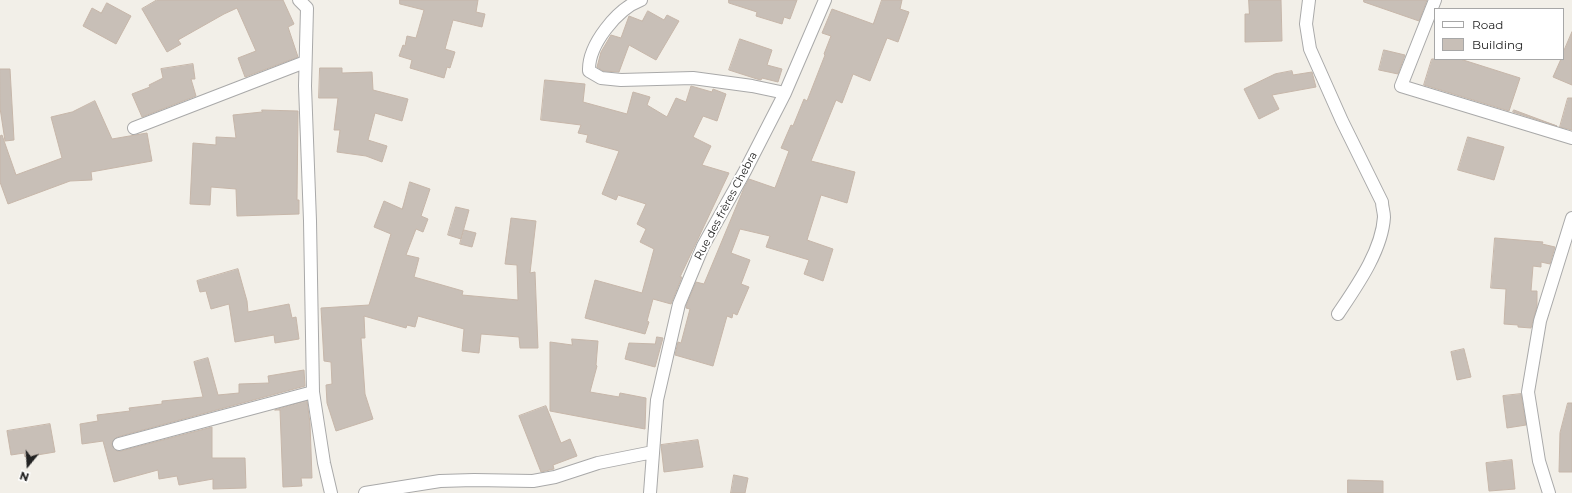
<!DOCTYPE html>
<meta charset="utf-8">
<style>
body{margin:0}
#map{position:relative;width:1572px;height:493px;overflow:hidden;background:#f2efe8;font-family:Montserrat,sans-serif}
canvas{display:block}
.legend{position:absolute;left:1434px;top:8px;width:130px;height:52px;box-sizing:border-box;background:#fff;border:1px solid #a7a7a7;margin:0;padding:5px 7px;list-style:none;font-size:12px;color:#222}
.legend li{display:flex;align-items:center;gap:8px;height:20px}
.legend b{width:20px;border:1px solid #a7a7a7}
.north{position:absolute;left:8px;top:445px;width:40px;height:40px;-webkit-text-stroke:3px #fff;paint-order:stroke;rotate:198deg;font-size:11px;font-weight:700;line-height:16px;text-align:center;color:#222}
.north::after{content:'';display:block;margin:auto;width:14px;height:18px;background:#222;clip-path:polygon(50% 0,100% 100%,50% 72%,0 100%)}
</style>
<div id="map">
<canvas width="1572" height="493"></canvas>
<ul class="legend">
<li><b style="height:5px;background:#fff"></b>Road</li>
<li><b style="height:11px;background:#c8bfb7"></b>Building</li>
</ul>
<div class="north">N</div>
</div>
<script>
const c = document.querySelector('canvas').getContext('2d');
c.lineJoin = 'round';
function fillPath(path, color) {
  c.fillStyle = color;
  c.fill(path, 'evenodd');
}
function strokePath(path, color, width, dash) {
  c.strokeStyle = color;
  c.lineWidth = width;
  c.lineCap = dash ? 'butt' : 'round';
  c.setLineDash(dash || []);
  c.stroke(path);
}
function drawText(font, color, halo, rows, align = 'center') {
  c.font = font + ' Montserrat,sans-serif';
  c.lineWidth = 4;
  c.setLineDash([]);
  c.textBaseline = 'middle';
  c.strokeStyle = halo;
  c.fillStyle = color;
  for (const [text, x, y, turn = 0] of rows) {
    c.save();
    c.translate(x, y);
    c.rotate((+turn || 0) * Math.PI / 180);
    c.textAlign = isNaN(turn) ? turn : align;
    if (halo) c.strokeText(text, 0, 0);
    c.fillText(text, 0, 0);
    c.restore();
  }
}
const building = new Path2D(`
 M157,0H283L294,24L288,27L298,57L245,77L238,58L256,51L237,8L224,14L178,40L181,44L167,52L142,9Z
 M400,0H478L476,12L485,14L482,27L453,20L445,49L455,52L450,68L447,67L444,78L410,68L412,60L399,56L403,45L405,46L407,36L416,38L424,10L400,4Z
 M729,0H797L790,19L784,17L782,24L756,16L757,12L729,3Z
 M882,0H902L900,9L909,12L898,42L887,38L870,81L853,74L842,103L836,100L811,161L855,172L847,203L821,195L807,240L833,249L823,281L804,274L809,260L766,247L770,236L740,229L731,253L750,260L741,284L749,287L737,315L733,313L732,318L727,316L713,366L675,355L678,342L681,343L690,309L686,308V306L696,282L704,284L744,188L749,179L775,188L789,151L781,148L791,125L793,126L804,99L807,101L825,55L824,54L831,36L822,33L832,9L873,24Z
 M1249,0H1281L1282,41L1245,42V14H1249Z
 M1364,0H1427L1419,21L1364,2Z
 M107,3L131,16L116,44L83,26L92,8L101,13Z
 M648,11L664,20L667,15L679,21L656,60L629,45L619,72L603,71L597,67L601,52L611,35L621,38L629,16L642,21Z
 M1572,32V85L1553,77L1561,59H1563V53Z
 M740,39L772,50L767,65L782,69L778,82L762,78L761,80L757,79L729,70Z
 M1384,50L1405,55L1398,74L1379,70Z
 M1432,59H1460L1520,78L1509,111L1424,85Z
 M193,64L195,79H191L196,96L142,117L132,94L150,87L149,85L163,78L161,69Z
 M320,68H342V73L372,72L373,90L408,99L402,121L375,113L368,140L387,146L382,162L366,156L337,152L340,130H334L338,98H319Z
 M0,69H10L14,140L5,141L0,108Z
 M1292,71L1293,75L1312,72L1316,87L1272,95L1279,109L1259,119L1244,89L1275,74Z
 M545,80L585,84L583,102L627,114L633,92L650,97L647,105L667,117L676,98L686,102L691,86L712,92L713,89L726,94L717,121L703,116L693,137L711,146L702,165L729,173L680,277H682L671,304L653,299L647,321L649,322L645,334L585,318L595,280L642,293L654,249L640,242L646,229L637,224L646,204L618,195L616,200L602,194L619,151L586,142L588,135L578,133L581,125L541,120Z
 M1568,98H1572V130L1560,127Z
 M95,101L112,139L147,133L152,161L91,172L92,180L70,181L8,204L0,182V136L2,135L16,175L62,158L51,117L72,112Z
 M262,110L298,111L297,200H299V214L237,216L236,189L211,187L210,205L190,204L193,143L216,145V137L236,138L233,115L262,112Z
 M1514,110L1557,126L1513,112Z
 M1468,137L1504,147L1494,180L1458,170Z
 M410,182L430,189L421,216L428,219L423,232L416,229L406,255L419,258L414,277L463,291L462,295L518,300L517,265L505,264L511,218L536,221L530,273L535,272L538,348H520L519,337L481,334L479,353L462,351L464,329L418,316L415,327L407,325L406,328L364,316L365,338H361L365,394L373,419L336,431L327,403L326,385L332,384L331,362L324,361L321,308L369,305L391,234L374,227L384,201L402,209Z
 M456,207L469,210L461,239L448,235Z
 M464,230L476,233L472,247L460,244Z
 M1495,238L1543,242L1542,244L1555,247L1550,264L1541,262V267L1533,266L1531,291H1537V306L1531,328L1518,327V325L1504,324L1506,289L1491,288Z
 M238,269L247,301L248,312L289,304L292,318L296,317L299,339L275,343L274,335L235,342L229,304L211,309L206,291L200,292L197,281Z
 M657,337L663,338L655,367L625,359L629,343L655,344Z
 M572,339L598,341L596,365L597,366L590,392L619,397L620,393L646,398L645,429L550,411V342L572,345Z
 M1464,349L1471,377L1457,380L1451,352Z
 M208,358L218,395L239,393V384L269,383L268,376L304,370L305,386L117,437L112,442V446L117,451H121L212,427V458H245L246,488L213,489V479L179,485L177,476L159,479L158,470L114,482L103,441L82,444L80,424L98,421L97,415L130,411L129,408L162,404V401L203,397L194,362Z
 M1521,394L1526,425L1507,428L1503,396Z
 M307,401L310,423L312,478H301L302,486L283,487L280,410H275Z
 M1568,403H1572V472H1559L1560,433Z
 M546,406L561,443L570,439L577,456L553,465L554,469L541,472L519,416Z
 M50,424L55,452L25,457L24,453L11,455L7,431Z
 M698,440L703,467L664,472L661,445Z
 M1512,460L1515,489L1489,491L1486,463Z
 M734,475L748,478L745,493H731Z
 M1348,480L1383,481V493H1348Z`);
fillPath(building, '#c8bfb7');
strokePath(building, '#c6b6a9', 1);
const street = new Path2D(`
 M299,0L307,8L305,86L310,221L313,392L324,463L331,493
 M641,0C617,9 588,45 589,71L601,78L621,80L693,78L752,86L785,93
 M1309,0L1306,24L1310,49L1342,121L1382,202C1382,207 1384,212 1384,217C1382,251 1356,287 1338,314
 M1435,0L1401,86L1572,138
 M134,128L305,62
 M119,444L313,392
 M365,493L440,481L474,480L533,481L555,477L598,463L653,452
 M650,493L657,400L679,304L703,246L745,171L785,93L825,0
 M1549,493L1539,461L1528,392L1540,321L1572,218`);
strokePath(street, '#a9a9a9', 14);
strokePath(street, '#fff', 12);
drawText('11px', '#222', '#fff', [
 ["Rue des frères Chebra",726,206,-62]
]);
</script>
